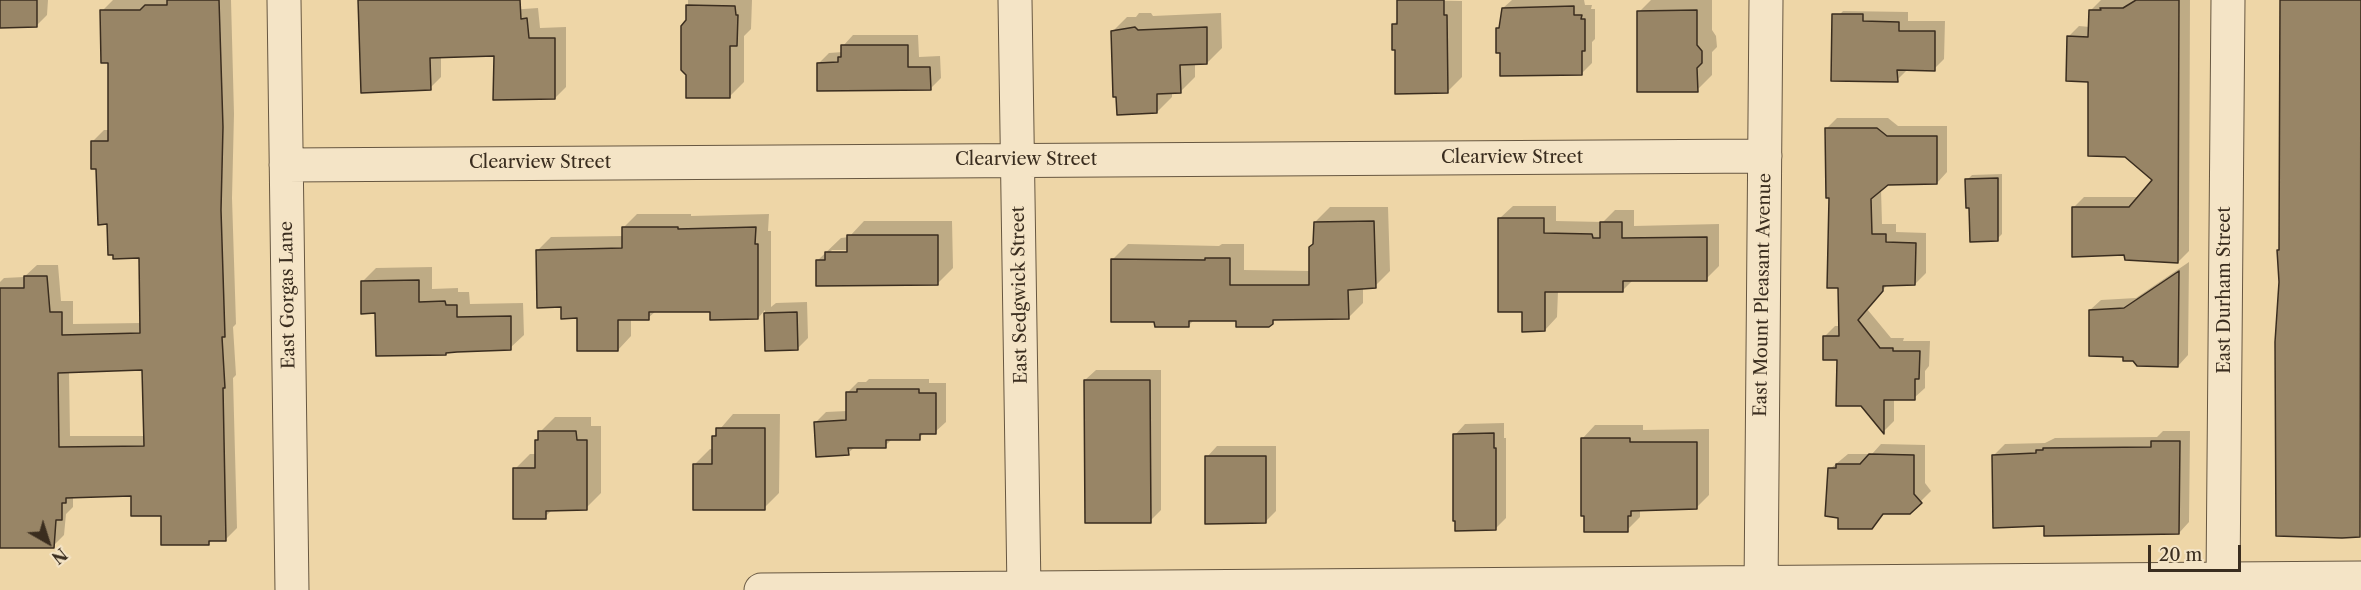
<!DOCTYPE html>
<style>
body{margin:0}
#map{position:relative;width:2361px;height:590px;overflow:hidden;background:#eed6a7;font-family:"Libre Caslon Text",serif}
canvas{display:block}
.north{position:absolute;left:18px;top:512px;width:60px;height:60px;-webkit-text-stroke:4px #f4e4c6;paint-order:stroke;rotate:141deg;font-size:16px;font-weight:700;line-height:24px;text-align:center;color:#3a2d1f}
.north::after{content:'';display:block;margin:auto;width:21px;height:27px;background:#3a2d1f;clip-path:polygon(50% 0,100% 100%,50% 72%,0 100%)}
.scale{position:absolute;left:2148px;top:545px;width:93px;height:27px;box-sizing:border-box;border:3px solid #3a2d1f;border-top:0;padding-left:8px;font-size:18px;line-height:21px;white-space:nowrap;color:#3a2d1f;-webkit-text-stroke:4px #f4e4c6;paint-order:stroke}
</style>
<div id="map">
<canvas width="2361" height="590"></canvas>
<div class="north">N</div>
<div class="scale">20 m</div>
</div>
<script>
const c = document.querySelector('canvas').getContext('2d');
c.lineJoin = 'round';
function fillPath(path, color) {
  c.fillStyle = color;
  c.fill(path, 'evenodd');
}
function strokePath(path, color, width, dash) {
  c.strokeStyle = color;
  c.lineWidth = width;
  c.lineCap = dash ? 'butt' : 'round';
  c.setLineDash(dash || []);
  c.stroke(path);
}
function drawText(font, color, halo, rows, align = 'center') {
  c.font = font + ' "Libre Caslon Text",serif';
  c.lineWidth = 4.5;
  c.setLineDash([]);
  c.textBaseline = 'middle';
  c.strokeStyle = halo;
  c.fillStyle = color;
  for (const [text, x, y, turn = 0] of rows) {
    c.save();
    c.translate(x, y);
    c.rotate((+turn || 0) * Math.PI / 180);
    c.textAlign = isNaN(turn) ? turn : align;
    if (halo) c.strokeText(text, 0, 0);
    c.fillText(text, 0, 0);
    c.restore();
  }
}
fillPath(new Path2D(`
 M0,0H48L47,15L36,26H0Z
 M113,0H231L234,114L232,198L236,324L233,327L236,375L233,378L237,528L226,539H213L208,544L133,495L73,497V507L66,514L64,535L53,546H0V282L4,278L24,277L37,265H58L61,301H73V324L141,323L140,256L109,223L92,142L104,130H109V62L102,11ZM144,369L145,436H70L69,371Z
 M358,0H438L509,10L538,8L540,28L566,27V87L555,98L496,55L441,57V77L430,88Z
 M688,0H752L751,29L744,36V82L729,97L688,21Z
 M1398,0L1462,1V77L1447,92L1397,48L1393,25L1399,19Z
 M1512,0H1584L1585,5H1592L1591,9H1595V39L1592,42V63L1581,74L1501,51L1498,29L1501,26L1503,8Z
 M1651,0H1712V30L1716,36L1717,47L1712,52V75L1697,90L1639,12Z
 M2101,0H2190L2189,251L2178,262L2126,253L2073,208L2084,197H2140L2154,180L2089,80L2068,37L2079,26L2090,27V11Z
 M2283,0H2361L2359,536L2280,282L2278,250L2281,248Z
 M1843,11L1908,12V21H1945L1944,59L1934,69L1907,70L1897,80L1833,22Z
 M1139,13H1151L1153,16L1221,13L1222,48L1207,63H1195V77L1180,92H1172V97L1157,112L1112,32L1127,17H1136Z
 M853,35H918L919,57L940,56L941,78L930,89L819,63L829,53L843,52V46Z
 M1837,118H1888L1898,126H1947V172L1937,183H1888L1881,189L1882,224H1896V232L1926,233V273L1915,284H1888L1867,309L1891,338H1904L1903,341H1930L1929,366L1925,371V388L1914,398H1894V421L1884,431L1824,337L1835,326H1840L1839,286L1826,129Z
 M2002,174V234L1997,239L1971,206L1967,180L1972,175Z
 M1513,206H1556V221L1603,222L1615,210H1634V226L1719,224V266L1706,279H1634L1622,291H1558L1557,317L1545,330L1523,310L1500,218Z
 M1330,207H1388L1390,271L1375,286L1363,287V303L1348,318H1276L1269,325L1237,320H1194L1188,326L1156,320L1113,259L1128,244L1219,246L1222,244H1244V270L1310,271L1315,243V222Z
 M637,214H691V216L769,214L768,231H771V307L776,303L807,302L808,338L797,349L766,350L765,310L758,318L711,310L656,311L648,318H631V336L618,350L579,317L562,306L538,250L551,237L624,236V227Z
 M864,221H952L953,268L938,283L817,261L841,238L849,237ZM832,250H855V253H829Z
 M2189,262L2188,355L2178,366L2133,360L2125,355L2090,310L2101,300L2136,298Z
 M432,267V289L458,288V292H469L470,304L523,303L524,335L510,348L448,351L446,353L376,312L362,282L376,268Z
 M1096,370H1161V510L1150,521L1085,380Z
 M869,379H929V383H946V422L935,432H925L919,438H893L885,446L855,447L848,453L816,422L826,412L847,411V393L858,382H866Z
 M733,414H780L779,493L764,508L695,464L710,449H714V436Z
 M555,417H591V426H601V493L586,508L553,509L545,517L515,469L530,454H537V440L540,437V432Z
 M1504,423V438H1506V518L1495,529L1455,435L1465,424Z
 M1595,425H1643V430L1709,429V495L1696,508L1640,509V517L1627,530L1585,515L1582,439Z
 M2163,431H2190L2189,522L2179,533L2045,525L1994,455L2005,444L2045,443L2055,438L2157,437Z
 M1881,444L1925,445V483L1931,491L1909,513H1885L1871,527L1840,516L1830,469L1848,454H1872Z
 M1217,446H1276V511L1265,522L1207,457Z`), '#0003');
const building = new Path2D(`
 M0,0H37V27L0,28Z
 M167,0H219L223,127L221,210L225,337H222L225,388H223L226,541H209V545H161V516H131V496L66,498V503H62V520H56L54,548H0V288H24V276H47L50,312H62V335L140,333L139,258L113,259V255H108L107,224L98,225L96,169H91V141H108V63H101L100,10H140L145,5H167ZM142,370L144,446L59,447L58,373Z
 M358,0H520L521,19L527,18L529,38H555V99L493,100L494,56L430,58L431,90L361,93Z
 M1397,0H1444V15H1447L1448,93L1395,94V50H1392V24H1397Z
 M2136,0H2179L2178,263L2125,260L2124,255L2072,257V207H2129L2152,180L2125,157L2088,156V82L2066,81L2067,36L2088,37L2089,10H2101L2100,8H2123Z
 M2280,0H2361L2360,537L2342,538L2276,536L2275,342L2279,282L2277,250H2279Z
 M686,5L735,6L736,15H738L737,46H730V98H686V75L681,70V26L686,20Z
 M1574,6V15H1582L1581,19H1585V51H1582V75L1500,76V53H1496V28H1499L1502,8Z
 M1697,10V45L1702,51V63L1697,68L1698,92H1637V11Z
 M1832,14H1863V21L1899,22V31H1935V71L1897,70L1898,82L1831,81Z
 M1135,27L1138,30L1207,27V64L1180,65L1181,93L1157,94V113L1117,115L1116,97H1113L1111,31Z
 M841,45H908V67H930L931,90L817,91V63L838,62V57H841Z
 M1825,128H1877L1887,136H1937V184L1888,185L1871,199L1872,234H1886V242L1916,243L1915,285L1883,286V291L1858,320L1880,348H1893V351H1920L1919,379H1915V400H1884V434L1861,406H1836L1837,360H1823V336H1839L1838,288H1827L1829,198H1826Z
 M1998,178V241L1970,242L1969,208H1966L1965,179Z
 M1498,218H1544V233L1592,234L1593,238H1600V222H1622V238L1707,237V281H1623V292H1545V331L1522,332V312H1498Z
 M1374,221L1376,288L1348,290L1349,319L1273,320V324L1269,327H1236V321H1189V327H1155L1154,322H1111V259L1205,260V258H1230V285H1309V247L1313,244L1314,222Z
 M622,227H678V229L756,227L755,244H758V319L710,320V312H649V320H618V351H577V318L561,319V307L537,308L536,250L622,248Z
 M847,235H938V285L816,286V260H825V252H847Z
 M2179,271L2178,367L2137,366L2133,361H2123V357L2089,356V310L2124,308Z
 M419,280V302L445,301L446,305H457V317L511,316V350L457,352L446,353V355L376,356L375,313L361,314V281Z
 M797,312L798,350L765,351L764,313Z
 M1084,380H1150L1151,523H1085Z
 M857,389H919V393H936V434H920V440H886V448H848L849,455L816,457L814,422L846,420V392H857Z
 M716,428H765V510H693V464H712V436H716Z
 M538,431H576L577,440H587V510L546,511V519H513V468H535V440H538Z
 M1494,433V448H1496V530L1455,531V521H1453V434Z
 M1581,438H1630V442H1697V509L1631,511V516H1628V532H1584V516H1581Z
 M2151,441H2180L2179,534L2044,536V526L1993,528L1992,455L2036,453V450H2043V448L2151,447Z
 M1869,454L1914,455V494L1922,503L1910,514H1883L1872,529H1838V518L1825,516L1828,468H1836V464H1860Z
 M1205,456H1266V523L1205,524Z`);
fillPath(building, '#988566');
strokePath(building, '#3a2d1f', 1.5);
const street = new Path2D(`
 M284,0L292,590
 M1015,0L1024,590
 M286,165L1765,156
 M2223,580L2228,0
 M761,590L2361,578
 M1761,590L1766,0`);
strokePath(street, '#675741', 35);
strokePath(street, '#f4e4c6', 33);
drawText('18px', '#3a2d1f', '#f4e4c6', [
 ["Clearview Street",1512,158],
 ["Clearview Street",1026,160],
 ["Clearview Street",540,163],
 ["East Durham Street",2225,290,-90],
 ["East Gorgas Lane",288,295,-91],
 ["East Sedgwick Street",1020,295,-91],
 ["East Mount Pleasant Avenue",1763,295,-89]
]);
</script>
